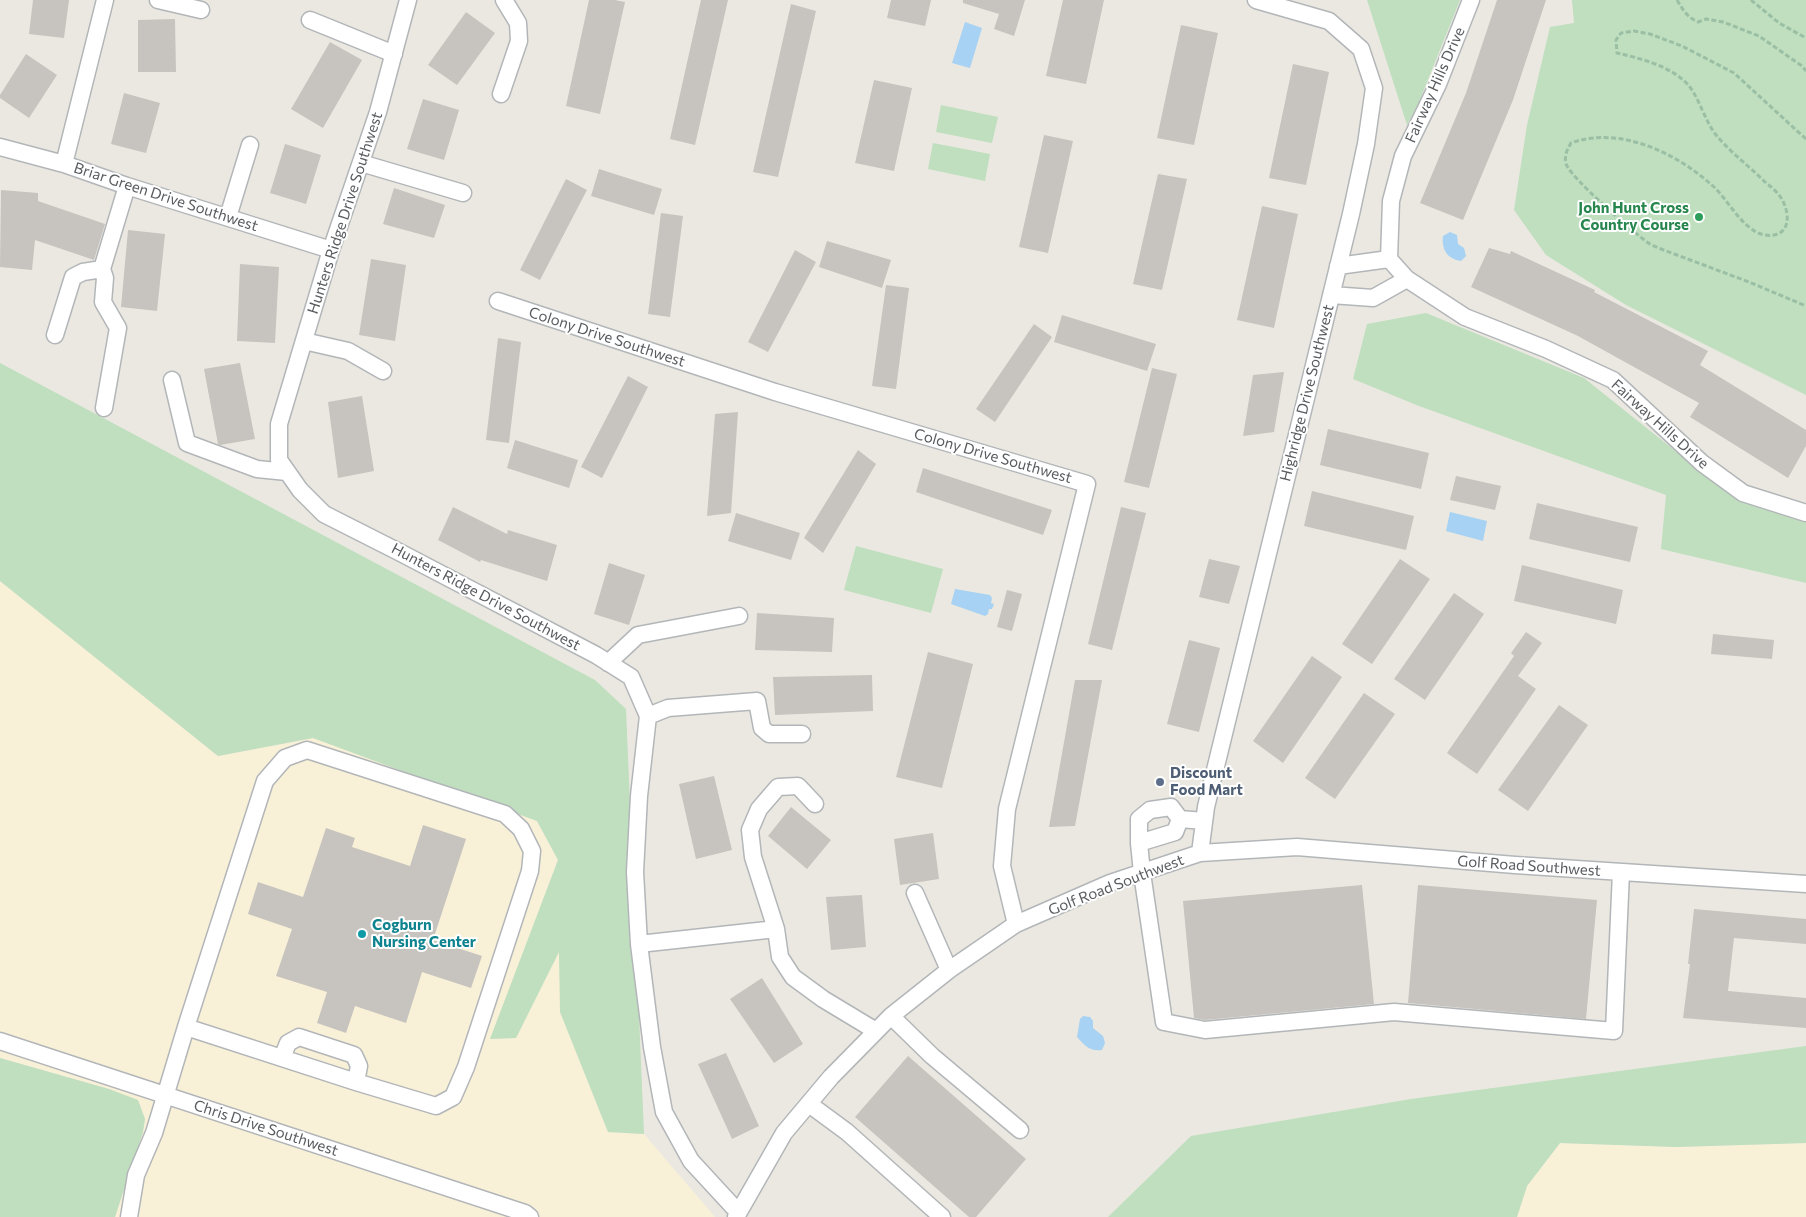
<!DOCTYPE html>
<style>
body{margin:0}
canvas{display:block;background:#eae8e0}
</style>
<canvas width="1806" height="1217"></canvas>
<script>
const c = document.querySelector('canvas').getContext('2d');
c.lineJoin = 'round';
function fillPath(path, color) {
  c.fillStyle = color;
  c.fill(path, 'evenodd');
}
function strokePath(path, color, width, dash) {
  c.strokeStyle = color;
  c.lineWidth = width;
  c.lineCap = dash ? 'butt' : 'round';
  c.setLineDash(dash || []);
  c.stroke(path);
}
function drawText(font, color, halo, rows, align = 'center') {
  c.font = font + ' Commissioner,sans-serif';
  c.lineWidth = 4;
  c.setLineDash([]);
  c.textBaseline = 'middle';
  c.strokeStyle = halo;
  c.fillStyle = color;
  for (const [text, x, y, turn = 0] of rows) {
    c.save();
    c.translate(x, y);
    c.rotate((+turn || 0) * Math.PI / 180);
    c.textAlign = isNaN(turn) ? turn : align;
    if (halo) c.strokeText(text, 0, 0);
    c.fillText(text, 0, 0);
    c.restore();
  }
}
fillPath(new Path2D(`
 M0,581L218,756L313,738L537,821L558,860L491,1039L516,1038L559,951L561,1012L608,1132L644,1134L715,1217H115L143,1132L145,1119L138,1101L109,1089L0,1058Z
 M1560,1143L1676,1147L1806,1143V1217H1517L1527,1186Z`), '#f8f0d7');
fillPath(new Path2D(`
 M1367,0H1460L1419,102L1407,125Z
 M1572,0H1806V395L1626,305L1546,255L1514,210L1527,125L1550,27L1574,23Z
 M941,105L998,117L992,143L936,132Z
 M933,143L990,154L985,181L928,169Z
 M1426,313L1584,378L1693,465L1752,498L1806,521V583L1661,549L1666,495L1419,406L1353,379L1367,324Z
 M0,363L595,680L626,709L644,1134L608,1132L560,1012L559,952L516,1038L490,1039L558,860L537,821L313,738L218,756L0,581Z
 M856,546L943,569L931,613L844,590Z
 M1806,1046V1143L1676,1147L1560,1143L1527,1186L1517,1217H1108L1191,1136L1411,1099Z
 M0,1058L109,1089L138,1100L145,1119L143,1132L115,1217H0Z`), '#bfdfbf');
fillPath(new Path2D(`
 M965,22L982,28L970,68L952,63Z
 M1450,232L1457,235L1458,244L1464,248L1466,256L1461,261C1447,259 1441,249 1443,236Z
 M1450,512L1487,521L1483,541L1446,531Z
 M955,589L990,595L992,598L991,603L994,604L992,609H989L988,614L985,616L951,604Z
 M1083,1016L1090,1017L1093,1021V1028L1103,1036L1105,1043L1102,1050C1090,1052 1084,1045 1077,1037L1080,1019Z`), '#a7d2f3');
fillPath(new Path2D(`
 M33,0H69L64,38L29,34Z
 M589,0H615L625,2L600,114L566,106Z
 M701,0H728L695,145L670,139Z
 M891,0H931L925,26L887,18Z
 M963,0H1025L1014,36L994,29L999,14L963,3Z
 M1063,0H1104L1086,84L1046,76Z
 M1497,0H1546L1513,100L1463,220L1420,203L1466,93Z
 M791,4L816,11L778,177L753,172Z
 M466,12L495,33L457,85L428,65Z
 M175,19L176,72H138V20Z
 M1181,25L1218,33L1194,145L1157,138Z
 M330,42L362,60L323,128L291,109Z
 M26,54L57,75L29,118L0,98V95Z
 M1293,64L1329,72L1306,185L1269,178Z
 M874,80L912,88L894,171L855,163Z
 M124,93L160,103L146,153L111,144Z
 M423,99L459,110L444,160L407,149Z
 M1044,135L1073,141L1048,253L1019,247Z
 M285,144L321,155L306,204L270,193Z
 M599,169L662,189L654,215L591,196Z
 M1158,174L1187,179L1162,290L1133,284Z
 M566,179L587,190L540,280L520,270Z
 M394,188L445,205L434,238L383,224Z
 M1,190L38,193V201L105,224L94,260L35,240L32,270L0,267Z
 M1262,206L1298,214L1274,328L1237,320Z
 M661,213L683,216L670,317L648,314Z
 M128,230L165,234L157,311L121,307Z
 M827,241L891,260L882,288L819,267Z
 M1489,248L1510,254L1511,251L1595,290L1594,292L1708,351L1700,365L1806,430V446L1788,478L1690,417L1699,403L1578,336L1471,287Z
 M795,250L816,262L768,352L748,342Z
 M371,259L406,265L395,341L359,335Z
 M240,264L279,267L275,343L237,341Z
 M886,285L909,288L896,389L872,386Z
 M1062,315L1156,344L1147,371L1054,342Z
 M1034,324L1052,337L995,422L976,409Z
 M498,338L521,342L509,443L486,440Z
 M240,363L255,439L220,445L218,444L204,369Z
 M1152,368L1177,374L1149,488L1124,482Z
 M1284,372L1274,432L1243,436L1253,375Z
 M628,376L648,387L602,478L581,467Z
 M362,396L374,471L338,478L328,402Z
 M738,412L731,513L707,516L715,414Z
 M1328,429L1429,453L1421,489L1320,465Z
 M515,440L578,460L569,488L507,468Z
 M858,450L876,464L823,553L804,538Z
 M923,468L1052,510L1043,535L916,492Z
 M1456,476L1501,486L1495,510L1450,500Z
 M1312,491L1414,516L1406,550L1304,526Z
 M1537,503L1638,527L1630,562L1529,539Z
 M453,507L507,534L508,530L557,545L547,581L481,560L480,562L438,540Z
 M1121,507L1146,513L1112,650L1088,644Z
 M736,513L800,533L791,560L728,541Z
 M1209,559L1240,566L1229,604L1199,597Z
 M1400,559L1430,579L1372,664L1342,644Z
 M609,563L645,575L629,625L594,614Z
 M1522,565L1623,590L1616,624L1514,601Z
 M1007,590L1022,594L1012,631L997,627Z
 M1454,593L1484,614L1425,700L1394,679Z
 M757,613L834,618L832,652L755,650Z
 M1526,632L1542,643L1518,676L1536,689L1477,774L1447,753L1514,656L1511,653Z
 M1713,634L1774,640L1772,659L1711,654Z
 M1189,640L1220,648L1199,732L1167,724Z
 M928,652L973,664L942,788L896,777Z
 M1312,656L1342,677L1283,763L1253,741Z
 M872,675L873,711L775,715L773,677Z
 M1075,680H1102L1075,826L1049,827Z
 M1364,693L1395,714L1335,799L1305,778Z
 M1559,705L1588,725L1528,811L1498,790Z
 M714,776L732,850L696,859L679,784Z
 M791,807L831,840L807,869L768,836Z
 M423,825L466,839L433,940L482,956L471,988L422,972L406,1023L355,1006L346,1033L317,1023L327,992L276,976L292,929L248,914L258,882L303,897L326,828L355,838L352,847L410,866Z
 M933,833L939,879L900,885L894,839Z
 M1362,885L1374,1004L1205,1020L1194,1018L1183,901Z
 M1418,885L1597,900L1586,1019L1408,1003Z
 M862,895L866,947L831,950L826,897Z
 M1694,909L1806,919V944L1734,938L1728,991L1806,998V1028L1683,1018L1690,964H1688Z
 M762,978L803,1044L774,1063L730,999Z
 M726,1053L759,1126L732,1139L698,1064Z
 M908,1056L1026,1159L976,1217H969L855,1117Z`), '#c7c4bf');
const minor = new Path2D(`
 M158,0L201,10
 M408,0L378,112L331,250L279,424V460L300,490L324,514L401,553L596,655L631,677L648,716L639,796L635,872L639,944L652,1047L664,1112L691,1161L738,1212
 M1471,0L1438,84L1403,156L1391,201L1389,259L1407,279L1465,317L1546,349L1613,380L1702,463L1743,493L1806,513
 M310,20L394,54
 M501,94L519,41L518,23L504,0
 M0,147L64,164L127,186L331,250
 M361,163L463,193
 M64,164L105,0
 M228,217L250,145
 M1338,266L1389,259
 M1331,295L1373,298L1407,279
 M498,301L775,392L1087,484L1007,809L1002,866L1016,924
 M55,335L73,277L83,272L102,269
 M304,341L348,351L383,371
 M172,380L187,443L257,469L287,472
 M104,408L118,328L103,302L105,278L102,269L127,186
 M608,663L638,635L739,616
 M648,716L668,708L757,701L762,728L769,734H802
 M307,750L505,814L521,829L532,851L530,871L466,1067L453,1097L436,1106L356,1082L186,1027L265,781L285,758Z
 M815,804L798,786L778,787L759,809L750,830L753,857L776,929L780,957L793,977L823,999L876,1031
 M1204,821L1180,819L1175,832L1139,843L1142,873L1164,1022L1205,1030L1394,1012L1614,1031L1621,872
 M1139,843V819L1150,810L1171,807L1180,819
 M1200,853L1206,807L1351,214L1366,144L1374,88L1361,49L1329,21L1256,0
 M915,893L949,970
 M639,944L776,929
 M891,1016L932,1056L1020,1130
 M0,1041L525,1213L530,1217
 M282,1058L288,1043L299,1037L354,1055L359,1066L356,1082
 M809,1104L847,1132L942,1217
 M129,1217L136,1175L154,1133L186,1027
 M736,1217L784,1133L831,1077L891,1016L949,970L1016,924L1110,883L1200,853L1297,847L1515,865L1806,884`);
strokePath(minor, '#b3b6b9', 19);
strokePath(new Path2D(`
 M1677,0C1683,10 1687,17 1698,22L1706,19L1723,22L1759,36L1802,66L1806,71
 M1751,0L1779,23L1806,38
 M1806,139L1734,73L1682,46L1650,34L1634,31L1621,33L1616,40L1617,53C1639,58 1666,65 1683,80C1697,90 1704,120 1716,135C1730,152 1749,166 1765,182C1770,186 1775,190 1779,195C1787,205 1793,227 1778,234C1770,237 1759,235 1753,230C1737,219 1728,201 1715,188C1679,154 1620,125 1571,143C1567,150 1564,156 1566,164C1571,178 1632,231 1647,242C1651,245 1656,247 1661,249L1749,282L1806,306`), '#9abfa4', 3, [5, 2.5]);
strokePath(minor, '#fff', 16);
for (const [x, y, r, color] of [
 [1699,217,5,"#2e9e5b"],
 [1160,782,5,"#5c6f8a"],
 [362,934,5,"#0f9aa8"]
]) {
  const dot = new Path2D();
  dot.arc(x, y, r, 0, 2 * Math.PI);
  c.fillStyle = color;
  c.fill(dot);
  strokePath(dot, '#fff', 2);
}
drawText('15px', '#595c5f', '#fff', [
 ["Fairway Hills Drive",1435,85,-66],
 ["Briar Green Drive Southwest",166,197,18],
 ["Hunters Ridge Drive Southwest",345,213,-72],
 ["Colony Drive Southwest",607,337,18],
 ["Highridge Drive Southwest",1307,393,-76],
 ["Fairway Hills Drive",1660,424,42],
 ["Colony Drive Southwest",993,456,16],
 ["Hunters Ridge Drive Southwest",486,597,28],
 ["Golf Road Southwest",1529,866,4],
 ["Golf Road Southwest",1116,885,-21],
 ["Chris Drive Southwest",266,1128,18]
]);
drawText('bold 15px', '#27864d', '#fff', [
 ["John Hunt Cross",1689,208],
 ["Country Course",1689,225]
], 'right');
drawText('bold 15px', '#4e5e75', '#fff', [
 ["Discount",1170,773],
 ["Food Mart",1170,790]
], 'left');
drawText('bold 15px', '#0d838f', '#fff', [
 ["Cogburn",372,925],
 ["Nursing Center",372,942]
], 'left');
</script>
